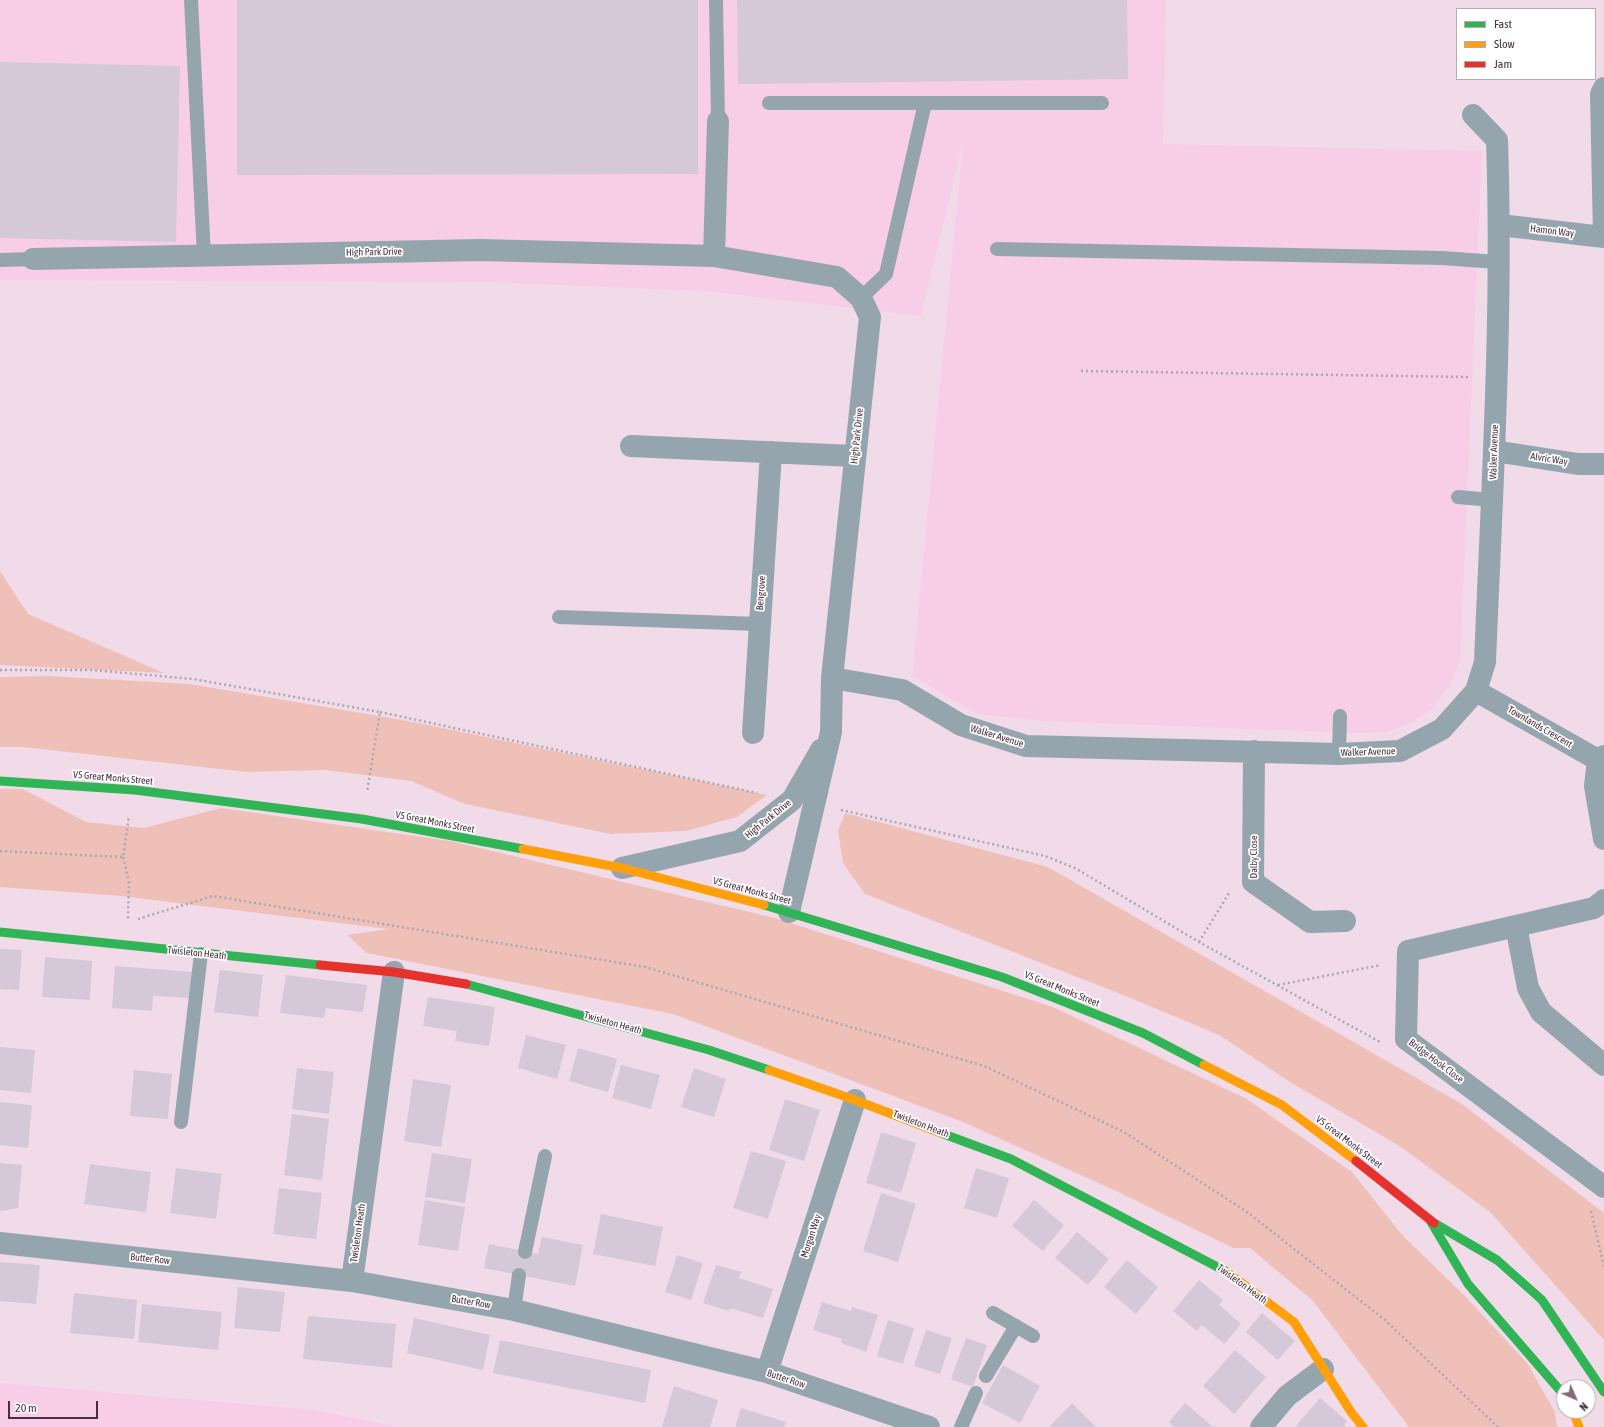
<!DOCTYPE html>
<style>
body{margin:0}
#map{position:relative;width:1604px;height:1427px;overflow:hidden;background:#f2dbe9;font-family:"Asap Condensed",sans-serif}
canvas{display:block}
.legend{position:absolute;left:1456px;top:8px;width:140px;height:72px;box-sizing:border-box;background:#fff;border:1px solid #b6abb2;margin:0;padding:5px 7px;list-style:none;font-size:12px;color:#492e3f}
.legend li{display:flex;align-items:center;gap:8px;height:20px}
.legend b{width:20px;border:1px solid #b6abb2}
.north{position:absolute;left:1556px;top:1379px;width:40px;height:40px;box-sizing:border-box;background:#fff;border:1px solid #b6abb2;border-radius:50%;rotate:135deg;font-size:11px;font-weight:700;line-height:16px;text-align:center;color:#492e3f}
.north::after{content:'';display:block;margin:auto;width:14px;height:18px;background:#846b7a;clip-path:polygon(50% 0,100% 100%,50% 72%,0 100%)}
.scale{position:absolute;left:8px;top:1401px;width:90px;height:18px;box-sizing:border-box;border:2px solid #492e3f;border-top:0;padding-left:5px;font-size:12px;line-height:14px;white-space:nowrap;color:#492e3f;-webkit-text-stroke:3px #fff;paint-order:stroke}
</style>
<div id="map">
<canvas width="1604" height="1427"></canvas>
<ul class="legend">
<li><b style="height:5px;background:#30b455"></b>Fast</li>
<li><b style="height:5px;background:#ff9f0a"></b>Slow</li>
<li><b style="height:5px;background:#e5322d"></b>Jam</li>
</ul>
<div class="north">N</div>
<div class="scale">20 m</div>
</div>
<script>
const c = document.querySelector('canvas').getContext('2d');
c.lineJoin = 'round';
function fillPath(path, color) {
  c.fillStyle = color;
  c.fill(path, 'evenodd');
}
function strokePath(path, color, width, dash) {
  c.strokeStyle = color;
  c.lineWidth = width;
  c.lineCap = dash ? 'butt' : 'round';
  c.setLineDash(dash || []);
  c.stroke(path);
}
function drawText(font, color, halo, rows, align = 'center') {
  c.font = font + ' "Asap Condensed",sans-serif';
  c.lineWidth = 3.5;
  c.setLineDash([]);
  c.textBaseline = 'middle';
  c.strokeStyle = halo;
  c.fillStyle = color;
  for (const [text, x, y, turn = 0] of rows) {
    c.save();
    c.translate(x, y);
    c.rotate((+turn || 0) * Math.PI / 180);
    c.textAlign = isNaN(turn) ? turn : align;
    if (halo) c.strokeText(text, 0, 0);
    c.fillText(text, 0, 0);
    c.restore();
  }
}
fillPath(new Path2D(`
 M0,0H1166L1163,144L1482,151L1460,661L1449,687L1431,710L1411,723L1387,732L1353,733L1045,721L977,714L912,676L963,143L921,316L705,291L484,282L0,280Z
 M0,1383L314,1410L398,1427H0Z`), '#f8cde7');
fillPath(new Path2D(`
 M0,571L28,614L164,673L0,665Z
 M50,676L190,684L414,722L767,795L737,817L686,831L611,834L465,804L411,781L326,770L247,772L23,747H0V677Z
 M0,789H23L86,822L144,828L221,808L450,841L775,918L1053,1007L1245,1098L1352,1172L1403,1236L1464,1295L1527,1363L1555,1412L1557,1427H1409L1313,1301L1250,1248H1233L1114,1190L963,1122L673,1014L367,953L347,935L388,929L121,896L0,887Z
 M845,813L1048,867L1462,1104L1604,1213V1340L1490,1212L1398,1145L1290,1082L1219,1035L1123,995L865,894L843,863L838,831Z`), '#efc0b8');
fillPath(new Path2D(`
 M237,0H698V174L237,175Z
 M737,0H1127L1128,79L738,84Z
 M0,62L180,66L176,242L0,238Z
 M0,949L22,950L19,990L0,989Z
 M45,957L92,961L90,1000L42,997Z
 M115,966L194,972L192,998L153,996L152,1011L112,1008Z
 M220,970L263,975L258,1017L214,1012Z
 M286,975L367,985L363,1012L326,1008L324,1018L280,1013Z
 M428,997L495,1007L489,1046L455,1041L457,1031L423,1026Z
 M526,1035L566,1045L557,1079L518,1068Z
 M0,1047L35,1050L31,1093L0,1090Z
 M578,1048L617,1059L608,1092L569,1081Z
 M621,1065L660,1075L651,1109L612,1098Z
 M297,1068L334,1072L329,1114L292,1109Z
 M694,1068L726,1079L714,1117L681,1107Z
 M134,1070L172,1074L168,1119L130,1116Z
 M413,1079L451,1085L441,1147L404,1141Z
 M785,1099L820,1110L804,1161L769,1150Z
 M0,1102L32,1105L28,1148L0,1145Z
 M292,1114L329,1119L322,1180L284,1175Z
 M881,1132L916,1143L901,1193L866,1183Z
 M751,1151L786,1161L768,1219L733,1208Z
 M432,1153L472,1159L465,1203L425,1197Z
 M0,1163L22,1165L18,1208L0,1211Z
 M90,1164L151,1172L146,1212L84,1204Z
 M176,1168L222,1174L216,1219L170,1213Z
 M976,1168L1009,1178L997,1218L964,1208Z
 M279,1188L322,1193L316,1239L273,1234Z
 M881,1193L916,1204L898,1262L863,1251Z
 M425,1200L465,1207L458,1251L418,1245Z
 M1034,1200L1064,1225L1043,1251L1012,1226Z
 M601,1214L663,1227L655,1266L593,1254Z
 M1077,1232L1109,1259L1088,1285L1055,1258Z
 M542,1237L583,1245L575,1286L484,1268L489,1244L538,1254Z
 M677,1255L703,1263L691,1300L665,1292Z
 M1127,1260L1158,1287L1136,1314L1104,1287Z
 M0,1262L40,1265L36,1304L0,1301Z
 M716,1265L741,1272L739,1278L773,1289L763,1318L730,1308L729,1311L703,1303Z
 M1199,1280L1223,1300L1219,1305L1241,1324L1224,1344L1202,1325L1197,1331L1173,1311Z
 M238,1287L285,1292L280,1332L234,1328Z
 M74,1293L137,1300L134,1339L70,1333Z
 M822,1302L851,1311L852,1307L878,1315L866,1352L841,1343L842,1339L813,1330Z
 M142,1304L222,1312L218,1350L138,1342Z
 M1262,1313L1295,1341L1278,1360L1246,1332Z
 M308,1316L396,1324L392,1368L303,1359Z
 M414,1318L490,1335L483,1370L407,1353Z
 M888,1320L914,1328L903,1364L877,1356Z
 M926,1330L952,1338L940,1374L914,1366Z
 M966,1338L987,1345L973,1387L951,1379Z
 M500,1340L651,1370L645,1403L493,1373Z
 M1235,1350L1266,1377L1234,1414L1203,1386Z
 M1003,1365L1040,1386L1020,1423L982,1403Z
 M674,1386L718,1400L710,1427H662Z
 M1320,1398L1347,1421L1344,1425L1346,1427H1295Z
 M1072,1403L1096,1427H1049Z
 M1185,1403L1213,1427H1174L1169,1422Z
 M741,1408L786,1422L784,1427H735Z`), '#d4c8d9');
strokePath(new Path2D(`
 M1081,371L1469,377
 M0,670H92L193,679L380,712L367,792
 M380,712L757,793
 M841,810L1045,856L1075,868L1199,942L1380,1042
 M0,851L123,857L129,816
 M123,857L129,882L128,919
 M138,919L213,896L645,967L984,1066L1124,1132L1247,1212L1385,1320L1498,1427
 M1199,942L1229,893
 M1278,985L1381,965
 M1591,1211L1604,1267`), '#a7a9b2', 2.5, [2, 3]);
strokePath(new Path2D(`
 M191,0L204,256
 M716,0L718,121
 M769,103H1102
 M997,249L1442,258L1498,262
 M0,260L33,259
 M861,298L886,274L925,103
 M1458,497L1492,500
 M559,617L759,624
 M1339,754L1340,716
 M181,1122L201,954
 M525,1252L545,1156
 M514,1310L519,1275
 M993,1313L1033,1336
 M986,1376L1016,1326
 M961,1427L976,1393`), '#94a5ae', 14);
strokePath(new Path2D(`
 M718,121L714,256L837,277L861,298L870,317L832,678L831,732L789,912
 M1500,225L1604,237
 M1604,237L1601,94L1604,88
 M33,259L480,250L714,256
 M631,446L854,456
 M1494,451L1578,464H1604
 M832,678L902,690L961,725L1026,746L1339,754L1400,751L1442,729L1476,691L1485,662C1492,488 1503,314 1497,140L1473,115
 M1476,691L1598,760L1604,756
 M753,733L771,452
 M1254,751L1253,882L1310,922L1345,921
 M1598,760L1595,786L1604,839
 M622,868L740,841L792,800L821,750
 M1604,900L1594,908L1408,951L1406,1039L1604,1187
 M1516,926L1528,988L1541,1012L1604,1065
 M0,1243L352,1281L514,1310L767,1372L929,1427
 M352,1281L394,972
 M767,1372L855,1100
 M1261,1427L1287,1396L1323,1369`), '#94a5ae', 22);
strokePath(new Path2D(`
 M0,781L135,790L362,819L523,849
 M764,905L1002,977L1143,1033L1204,1065
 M0,932L320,965
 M466,984L709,1050L769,1070
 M941,1133L1011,1159L1227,1272
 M1431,1222L1468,1284L1564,1395
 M1434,1223L1497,1260L1542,1300L1604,1392`), '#30b455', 9);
strokePath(new Path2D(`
 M523,849L622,868L764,905
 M1204,1065L1282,1105L1356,1161
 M769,1070L855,1100L941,1133
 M1227,1272L1294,1322L1351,1412L1363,1427
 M1573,1411L1579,1427`), '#ff9f0a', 9);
strokePath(new Path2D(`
 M320,965L394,972L466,984
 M1356,1161L1434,1223`), '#e5322d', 9);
drawText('10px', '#492e3f', '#fff', [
 ["Hamon Way",1552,231,7],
 ["High Park Drive",374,252,-1],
 ["High Park Drive",857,436,-84],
 ["Walker Avenue",1494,452,-88],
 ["Alvric Way",1549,459,9],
 ["Bengrove",761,593,-86],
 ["Townlands Crescent",1540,727,30],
 ["Walker Avenue",997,736,17],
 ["Walker Avenue",1368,752,-2],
 ["V5 Great Monks Street",113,778,5],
 ["High Park Drive",768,819,-39],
 ["V5 Great Monks Street",435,822,11],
 ["Dalby Close",1254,857,-90],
 ["V5 Great Monks Street",752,891,15],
 ["Twisleton Heath",197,953,6],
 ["V5 Great Monks Street",1062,989,22],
 ["Twisleton Heath",613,1023,16],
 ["Bridge Hook Close",1436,1061,37],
 ["Twisleton Heath",921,1124,21],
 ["V5 Great Monks Street",1349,1142,37],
 ["Twisleton Heath",358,1233,-82],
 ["Morgan Way",811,1236,-72],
 ["Butter Row",150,1259,6],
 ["Twisleton Heath",1242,1284,36],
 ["Butter Row",471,1302,10],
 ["Butter Row",786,1379,18]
]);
</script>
